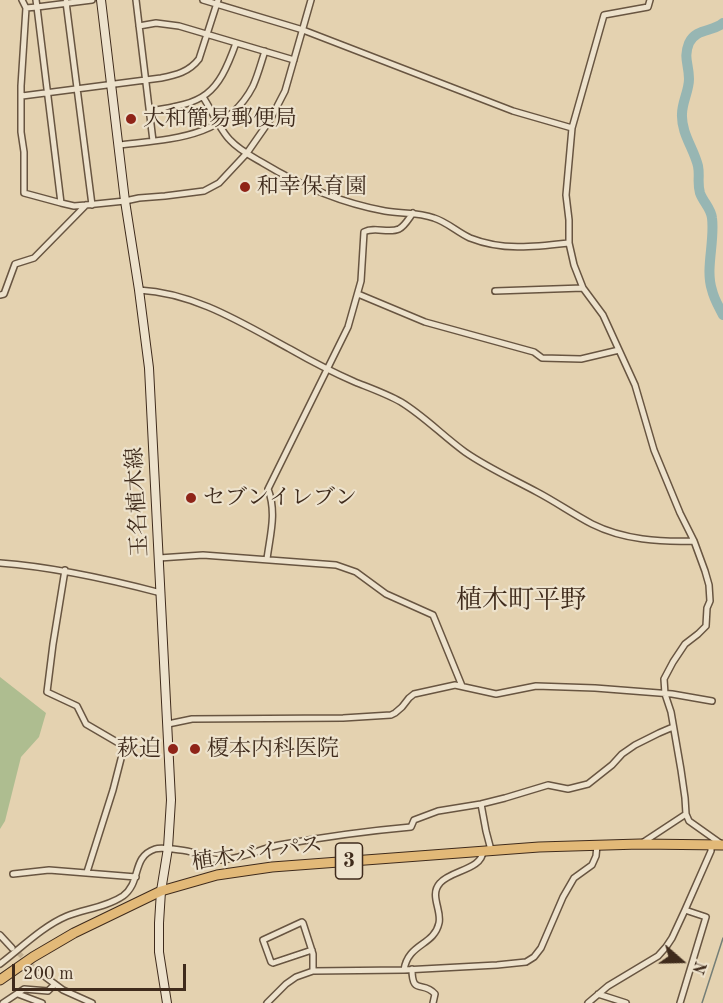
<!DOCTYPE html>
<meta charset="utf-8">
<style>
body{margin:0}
#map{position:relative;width:723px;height:1003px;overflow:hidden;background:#e4d2b0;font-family:"Old Standard TT",serif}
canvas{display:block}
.north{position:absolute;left:651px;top:931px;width:60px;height:60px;-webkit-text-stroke:4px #ede2cc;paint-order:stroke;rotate:110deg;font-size:16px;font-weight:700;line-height:24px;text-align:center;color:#3f2b1c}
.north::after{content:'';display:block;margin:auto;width:21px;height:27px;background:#3f2b1c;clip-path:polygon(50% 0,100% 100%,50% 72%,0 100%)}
.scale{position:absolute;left:12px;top:964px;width:174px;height:27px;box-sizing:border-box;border:3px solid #3f2b1c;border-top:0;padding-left:8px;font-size:18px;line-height:21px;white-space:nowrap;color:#3f2b1c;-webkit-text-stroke:4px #ede2cc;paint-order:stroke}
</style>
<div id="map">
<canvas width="723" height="1003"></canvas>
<div class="north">N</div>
<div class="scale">200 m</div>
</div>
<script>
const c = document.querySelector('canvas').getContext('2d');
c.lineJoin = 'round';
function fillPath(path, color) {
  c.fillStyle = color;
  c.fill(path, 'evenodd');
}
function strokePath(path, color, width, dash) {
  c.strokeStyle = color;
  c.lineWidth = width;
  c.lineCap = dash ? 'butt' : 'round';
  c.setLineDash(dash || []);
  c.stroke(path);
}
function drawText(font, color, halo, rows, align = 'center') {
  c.font = font + ' "Old Standard TT","Noto Serif JP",serif';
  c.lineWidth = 4.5;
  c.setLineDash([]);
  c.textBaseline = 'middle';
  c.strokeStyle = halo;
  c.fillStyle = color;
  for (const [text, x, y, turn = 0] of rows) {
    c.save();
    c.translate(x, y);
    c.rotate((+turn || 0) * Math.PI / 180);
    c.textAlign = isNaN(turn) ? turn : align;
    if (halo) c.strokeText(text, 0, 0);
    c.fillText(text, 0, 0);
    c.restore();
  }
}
fillPath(new Path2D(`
 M0,677L46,713L39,737L21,757L5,821L0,829Z`), '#aebd90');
strokePath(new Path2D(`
 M702,1003L723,938`), '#747e77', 1.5);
strokePath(new Path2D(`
 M723,23C713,32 696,28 689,43C683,58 689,64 689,79C689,91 682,102 682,114C681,133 694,149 698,166C700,176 697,183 700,193C703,202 711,208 712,218C715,242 705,269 712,290C714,299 719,307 723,315`), '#97b6b3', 10);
strokePath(new Path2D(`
 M13,948L40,973`), '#c3b192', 5, [5, 2.5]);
const street = new Path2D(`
 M22,0L26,8L37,7L36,0
 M92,0L37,7L61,203L74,206L86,205L125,201L139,198L165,196L204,191L219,183L247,153L270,120L285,91L311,0
 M136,0L153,141
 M203,0L303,30L513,111L572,128
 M650,0L648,7L604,15L572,128L566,195L569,220V243L574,265L583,288L603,315L635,385L654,450L680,513L694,541L705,571L709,585L710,601L707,608L706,626L698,634L685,644L673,662L664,679L665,694L671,712L681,770L685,798L686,814L689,821L720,843
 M66,2L92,205
 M26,8L21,86V132L24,152V193L61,203
 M139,26L156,23L179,26L294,60
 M22,96L161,78C176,75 189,72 199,59L218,0
 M203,97C211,109 220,130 230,140C239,150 251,156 263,163C301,186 341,203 385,211C401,214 418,212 434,218C447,222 457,232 470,238C503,251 534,247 569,243
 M150,111C205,103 217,96 236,43
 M119,145C169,139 226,139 253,86C258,75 261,63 265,51
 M139,290C195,293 242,323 290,349C311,361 332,372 355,382C370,388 387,394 401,402C424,416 443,436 465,452C488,468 513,479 537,492C556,502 573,514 592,524C624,540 660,542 694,541
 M495,291L583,288
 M358,294L425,322L534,352L542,358L581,359L619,350
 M0,295L4,294L15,264L34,258L86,205
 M159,558L203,555L336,565L356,572L386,594L433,615L462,686
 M267,559C270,535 277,513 268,489L348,327L361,281L364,232C375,226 388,234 399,229C405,226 409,218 413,213
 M0,563C55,567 108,579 161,593
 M65,570L53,644L47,692L77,706L86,724L122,745L123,751L113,790L87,872
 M168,724L192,719L343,718L391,715L395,713L402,707L409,698L414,694L455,685L496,694L536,686L595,688L672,694L712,701
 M481,804L486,831L491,850
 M642,843L686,814
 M13,874L49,870L136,877
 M0,935L12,948
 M312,950L273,963L271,962L263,940L302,922L303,923L313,954V971
 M0,964C21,948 43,926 67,916C85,909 107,907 123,896C142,882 131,857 155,849C161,847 184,850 191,852C202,854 210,860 221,860C241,859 260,849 279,845C323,837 366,831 411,827L414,820L438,811L481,804L505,798L548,785L568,789L588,784L612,765L622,754L635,745L659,733L673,727
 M412,969C412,996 423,980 435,994L433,1003
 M404,970C408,943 434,946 439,923C442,910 429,895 440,883C451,870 482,870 483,851
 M40,973L63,990L92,1003
 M18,994L42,1003
 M598,994L626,1003
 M3,1003L24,989L48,991L55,984
 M267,1003L286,984L296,977L313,971L404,970L497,965L526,962L534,957L541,948L563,897L574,878L592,865L596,856L597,845
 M588,1003L608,986L658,956L666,947L672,938L685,910L711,851V845
 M680,1003L706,917L685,910`);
const secondary = new Path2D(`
 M101,0L125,201L139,290L149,368L171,800L168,848L161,891L159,923V952L167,1003`);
const highway = new Path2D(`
 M0,980L33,957L74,933L161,891L217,875L272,867L539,847L640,844L723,845`);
strokePath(street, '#685541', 8);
strokePath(secondary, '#3f2b1c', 10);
strokePath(highway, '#3f2b1c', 11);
strokePath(street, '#ede2cc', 5);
strokePath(secondary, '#ede2cc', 8);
strokePath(highway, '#e2b978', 9);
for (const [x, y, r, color] of [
 [131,119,6,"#8f2418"],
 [245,187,6,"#8f2418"],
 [191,498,6,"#8f2418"],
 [173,749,6,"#8f2418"],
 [195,749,6,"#8f2418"]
]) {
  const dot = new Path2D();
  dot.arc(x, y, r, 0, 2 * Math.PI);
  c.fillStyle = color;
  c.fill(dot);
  strokePath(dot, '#ede2cc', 2);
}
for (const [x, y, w] of [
 [349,861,27]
]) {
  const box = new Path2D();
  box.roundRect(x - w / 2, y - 18, w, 36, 4.5);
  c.fillStyle = '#ede2cc';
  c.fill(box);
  strokePath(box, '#3f2b1c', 1.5);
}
drawText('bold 21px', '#3f2b1c', null, [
 ["3",349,861]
]);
drawText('22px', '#3f2b1c', '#ede2cc', [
 ["大和簡易郵便局",143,119],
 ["和幸保育園",257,187],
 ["セブンイレブン",203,498],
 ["萩迫",161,749,"right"],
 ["榎本内科医院",207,749]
], 'left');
drawText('22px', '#3f2b1c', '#ede2cc', [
 ["玉名植木線",138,502,-93],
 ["植木バイパス",257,854,-8]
]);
drawText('26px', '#3f2b1c', '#ede2cc', [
 ["植木町平野",521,601]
]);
</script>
